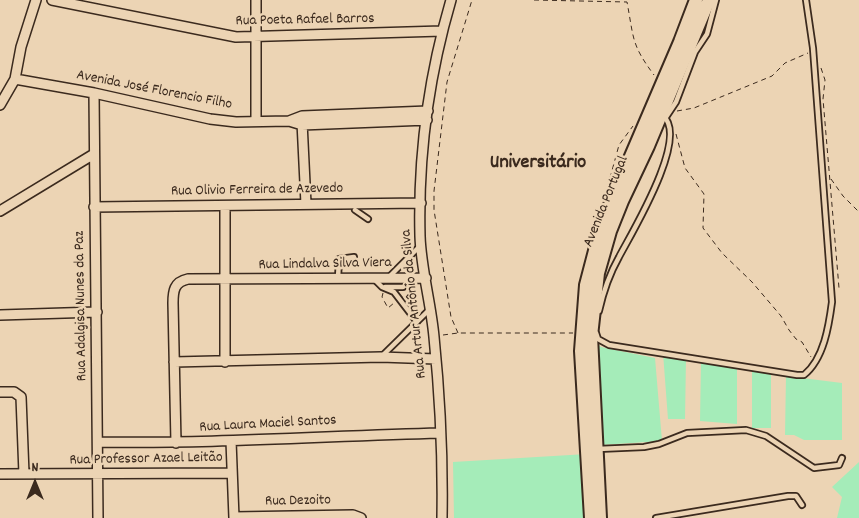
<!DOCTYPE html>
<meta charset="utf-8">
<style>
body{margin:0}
#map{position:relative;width:859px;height:518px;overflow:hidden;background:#ecd4b4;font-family:Dekko,sans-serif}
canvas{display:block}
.north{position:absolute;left:10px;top:458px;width:50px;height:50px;-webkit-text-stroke:4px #ecd4b4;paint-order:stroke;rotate:0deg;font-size:14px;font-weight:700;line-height:20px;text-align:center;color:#3b2a1e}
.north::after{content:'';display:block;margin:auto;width:18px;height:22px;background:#3b2a1e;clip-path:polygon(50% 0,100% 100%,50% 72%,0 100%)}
</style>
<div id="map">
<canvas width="859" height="518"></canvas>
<div class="north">N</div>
</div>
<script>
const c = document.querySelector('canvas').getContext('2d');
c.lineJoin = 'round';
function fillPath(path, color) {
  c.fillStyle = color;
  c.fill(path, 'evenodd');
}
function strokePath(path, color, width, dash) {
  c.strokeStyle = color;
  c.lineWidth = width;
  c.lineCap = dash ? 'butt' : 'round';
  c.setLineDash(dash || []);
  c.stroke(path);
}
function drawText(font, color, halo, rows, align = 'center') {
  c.font = font + ' Dekko,sans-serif';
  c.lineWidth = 5;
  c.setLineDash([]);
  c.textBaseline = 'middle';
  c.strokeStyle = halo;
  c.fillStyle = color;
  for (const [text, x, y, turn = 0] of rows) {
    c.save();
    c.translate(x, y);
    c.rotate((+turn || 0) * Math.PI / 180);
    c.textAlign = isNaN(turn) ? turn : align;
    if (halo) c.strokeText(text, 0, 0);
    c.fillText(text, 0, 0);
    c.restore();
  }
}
fillPath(new Path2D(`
 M595,342L601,347L655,358L662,441L601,445Z
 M663,353L686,358L685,419H668Z
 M701,361L737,369V424L700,421Z
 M752,371L771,374V428H752Z
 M786,376L842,383V440H804L794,435H785Z
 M587,454L590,518H454L453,462Z
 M859,462V518H837L842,497L832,487Z`), '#a5ecb9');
const lane = new Path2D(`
 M666,117L676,102L695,52L707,34L716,0
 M355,210L368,219
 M389,277L419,247
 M338,278L339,259L354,257
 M374,279L382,287L394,292L417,322
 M385,287H403
 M599,311C603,293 610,273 619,257C631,234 690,137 663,116
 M596,333L598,339L609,345L797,375H804C824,359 829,325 832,302L813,48L806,0
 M382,356L430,309
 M598,449L644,447L659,444L687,433L746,430L766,436L814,468L839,465L842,458
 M656,518L788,496H796L802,505`);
const street = new Path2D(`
 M52,0L236,37L442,31
 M15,79L94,93L210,119L236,122L289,121L302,125L427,120
 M94,93L98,518
 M0,105L15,79L21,47L36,0
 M256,120V0
 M289,121L302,116L428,111
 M302,122L306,204
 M225,206V362
 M94,207L421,203
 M0,211L94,154
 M0,315L97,312
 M174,362L381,357L436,359
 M0,392H14L21,397L24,474
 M231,441L234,518
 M98,442C212,444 326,436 440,433
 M176,443L173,303C173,291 174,282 188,279L426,278
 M0,474L232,473
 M234,517L353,515L361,518
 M442,518C443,458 440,396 434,337C431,303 421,269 420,236C418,157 429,75 451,0`);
const secondary = new Path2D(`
 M591,518L581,351L586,285L602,224L680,42L696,0
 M600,518L591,336L598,273L610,231L622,201L648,146L709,0`);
strokePath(lane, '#3b2a1e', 8);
strokePath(street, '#3b2a1e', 12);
strokePath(secondary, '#3b2a1e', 16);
strokePath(new Path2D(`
 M534,0L627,2C634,39 631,44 654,75
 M821,68L825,80L823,99L839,288
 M677,111L694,108L772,76L785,63L808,53
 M676,134L685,168L704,194L703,228L722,253L752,282L781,316L789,330L796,339L802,342L811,357
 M610,178L619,145L633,126
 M831,179L843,196L859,212
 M586,244L588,236
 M383,293L382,297L388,308L394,303
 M458,333L451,317L434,210V191L447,82L472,0
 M443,335L458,333H573`), '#3b2a1e', 1, [5, 4]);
strokePath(lane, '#ecd4b4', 4.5);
strokePath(street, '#ecd4b4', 9);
strokePath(secondary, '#ecd4b4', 12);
drawText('15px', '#3b2a1e', '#ecd4b4', [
 ["Rua Poeta Rafael Barros",305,21,-1],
 ["Avenida José Florencio Filho",154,91,11],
 ["Rua Olivio Ferreira de Azevedo",257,191,-1],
 ["Avenida Portugal",607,202,-68],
 ["Rua Lindalva Silva Viera",325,265,-1],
 ["Rua Artur Antônio da Silva",415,304,-96],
 ["Rua Adalgisa Nunes da Paz",82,306,-91],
 ["Rua Laura Maciel Santos",268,425,-3],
 ["Rua Professor Azael Leitão",146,460,-1],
 ["Rua Dezoito",298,502,-1]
]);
drawText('bold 20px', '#3b2a1e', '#ecd4b4', [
 ["Universitário",538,164]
]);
</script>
